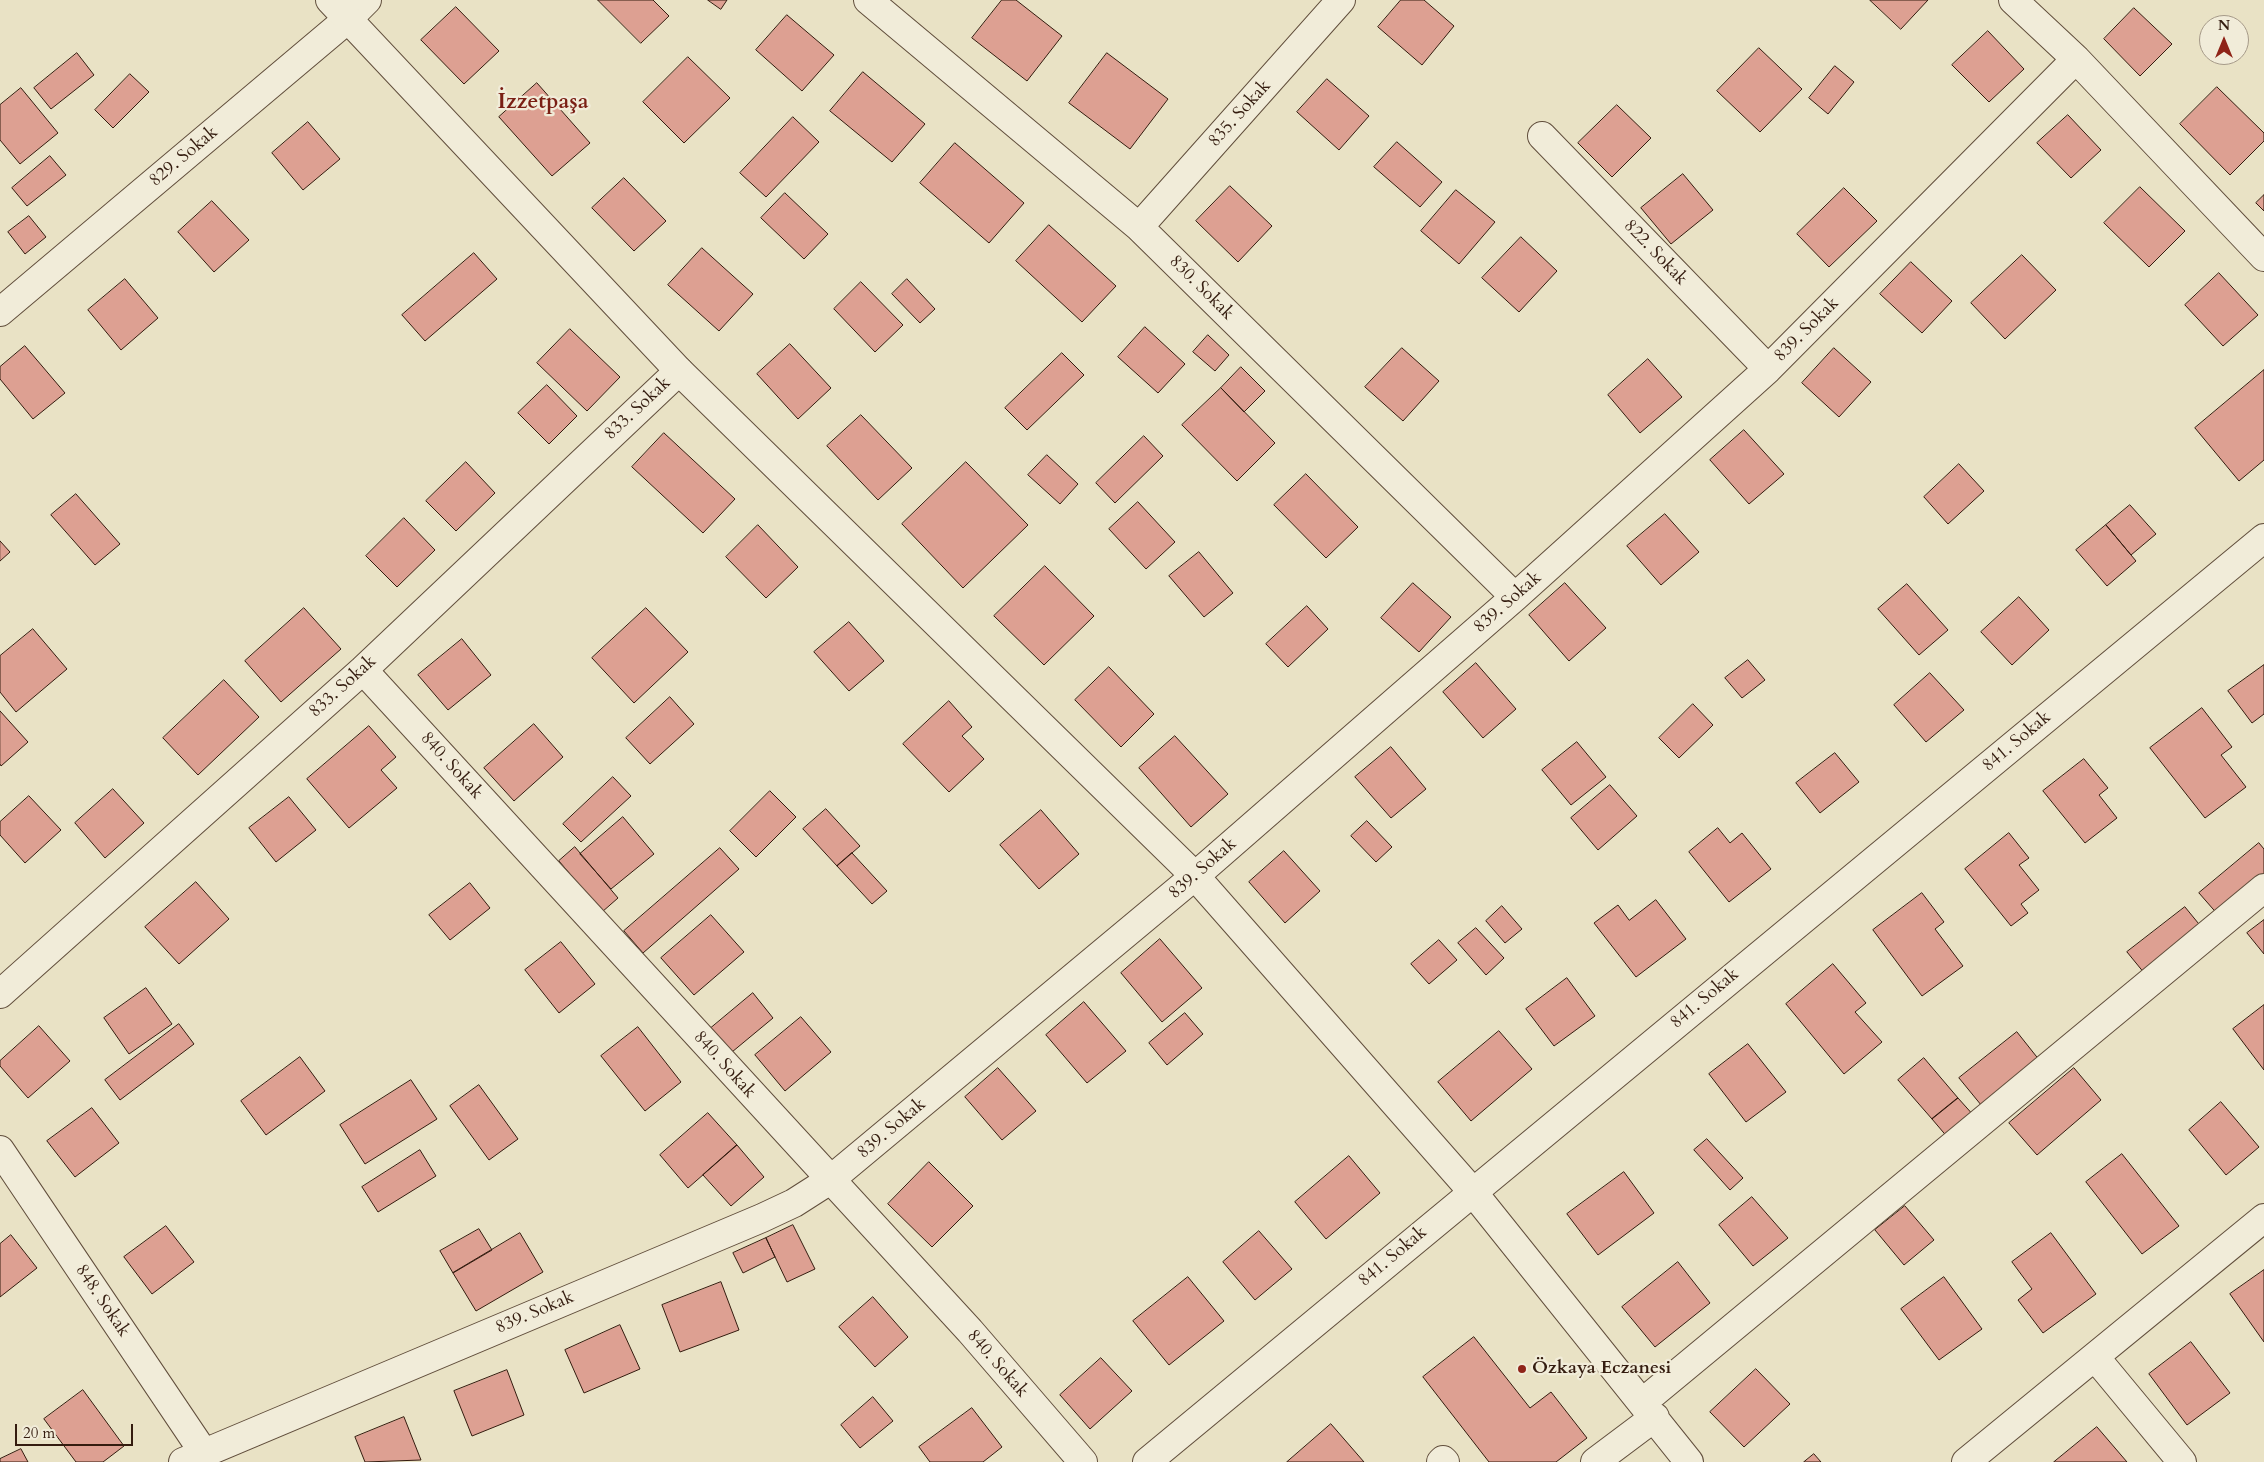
<!DOCTYPE html>
<meta charset="utf-8">
<style>
body{margin:0}
#map{position:relative;width:2264px;height:1462px;overflow:hidden;background:#e9e2c5;font-family:Cardo,serif}
canvas{display:block}
.north{position:absolute;left:2199px;top:15px;width:50px;height:50px;box-sizing:border-box;background:#f1ecd9;border:1px solid #a59988;border-radius:50%;rotate:0deg;font-size:14px;font-weight:700;line-height:20px;text-align:center;color:#341c0f}
.north::after{content:'';display:block;margin:auto;width:18px;height:22px;background:#8f2418;clip-path:polygon(50% 0,100% 100%,50% 72%,0 100%)}
.scale{position:absolute;left:15px;top:1424px;width:118px;height:22px;box-sizing:border-box;border:2px solid #341c0f;border-top:0;padding-left:6px;font-size:15px;line-height:18px;white-space:nowrap;color:#341c0f;-webkit-text-stroke:4px #f1ecd9;paint-order:stroke}
</style>
<div id="map">
<canvas width="2264" height="1462"></canvas>
<div class="north">N</div>
<div class="scale">20 m</div>
</div>
<script>
const c = document.querySelector('canvas').getContext('2d');
c.lineJoin = 'round';
function fillPath(path, color) {
  c.fillStyle = color;
  c.fill(path, 'evenodd');
}
function strokePath(path, color, width, dash) {
  c.strokeStyle = color;
  c.lineWidth = width;
  c.lineCap = dash ? 'butt' : 'round';
  c.setLineDash(dash || []);
  c.stroke(path);
}
function drawText(font, color, halo, rows, align = 'center') {
  c.font = font + ' Cardo,serif';
  c.lineWidth = 4.5;
  c.setLineDash([]);
  c.textBaseline = 'middle';
  c.strokeStyle = halo;
  c.fillStyle = color;
  for (const [text, x, y, turn = 0] of rows) {
    c.save();
    c.translate(x, y);
    c.rotate((+turn || 0) * Math.PI / 180);
    c.textAlign = isNaN(turn) ? turn : align;
    if (halo) c.strokeText(text, 0, 0);
    c.fillText(text, 0, 0);
    c.restore();
  }
}
const building = new Path2D(`
 M598,0H653L669,16L641,43Z
 M708,0H727L721,9Z
 M1002,0H1016L1062,36L1027,81L972,38Z
 M1401,0H1424L1454,26L1422,65L1378,27Z
 M1870,0H1928L1901,29Z
 M456,7L499,51L464,84L421,40Z
 M2134,8L2172,44L2140,76L2104,39Z
 M787,15L834,55L802,91L756,50Z
 M1988,31L2024,69L1989,102L1952,65Z
 M1759,48L1802,89L1760,132L1717,91Z
 M77,53L94,75L51,109L34,88Z
 M1107,53L1168,99L1130,149L1069,103Z
 M688,57L730,98L684,143L643,102Z
 M1835,66L1854,82L1828,114L1809,98Z
 M863,72L925,124L892,162L830,111Z
 M130,74L149,92L113,128L95,110Z
 M1327,79L1369,116L1339,150L1297,112Z
 M537,83L590,143L552,176L499,117Z
 M2217,87L2264,133V141L2230,175L2180,124Z
 M21,88L58,133L20,164L0,140V105Z
 M1617,105L1651,138L1612,177L1578,143Z
 M2068,115L2101,150L2071,178L2037,143Z
 M793,117L819,142L766,197L740,173Z
 M308,122L340,159L303,190L272,153Z
 M1397,142L1442,182L1420,207L1374,167Z
 M955,143L1024,203L989,243L920,183Z
 M50,156L66,175L27,206L12,188Z
 M1683,174L1713,210L1671,244L1641,208Z
 M624,178L666,221L634,251L592,208Z
 M1230,186L1272,226L1238,262L1196,221Z
 M2140,187L2185,231L2149,267L2104,223Z
 M1844,188L1877,221L1829,267L1797,234Z
 M1456,190L1495,222L1459,264L1421,231Z
 M785,193L828,234L804,259L761,218Z
 M2264,195V211L2256,203Z
 M212,201L249,240L214,272L178,232Z
 M29,216L46,237L25,254L8,232Z
 M1049,225L1116,286L1082,322L1016,261Z
 M1521,237L1557,271L1519,312L1482,278Z
 M702,248L753,294L719,331L668,285Z
 M474,253L497,279L425,341L402,315Z
 M2022,255L2056,290L2005,339L1971,303Z
 M1911,262L1952,301L1922,333L1880,294Z
 M2219,273L2258,315L2223,346L2185,305Z
 M125,279L158,318L121,350L88,310Z
 M907,279L935,309L920,323L892,294Z
 M861,282L903,325L875,352L834,309Z
 M1145,327L1185,364L1158,393L1118,357Z
 M570,329L620,377L587,411L537,363Z
 M1208,335L1229,355L1215,371L1193,352Z
 M790,344L831,388L798,419L757,374Z
 M25,346L65,393L33,419L0,379V367Z
 M1402,348L1439,381L1403,421L1365,387Z
 M1834,348L1871,382L1839,417L1802,383Z
 M1062,353L1084,375L1027,430L1005,408Z
 M1648,359L1682,397L1640,433L1608,395Z
 M1241,367L1265,391L1244,412L1221,388Z
 M2264,370V460L2239,481L2195,428Z
 M547,385L577,416L549,444L518,413Z
 M1221,388L1275,443L1237,481L1182,425Z
 M861,415L912,468L878,500L827,446Z
 M1744,430L1784,474L1749,504L1710,460Z
 M664,433L735,499L703,533L632,467Z
 M1144,436L1163,456L1115,503L1096,483Z
 M1047,455L1078,484L1060,504L1028,475Z
 M466,462L495,493L456,531L426,501Z
 M966,462L1028,525L963,588L902,524Z
 M1959,464L1984,491L1948,524L1924,497Z
 M1306,474L1358,527L1326,558L1274,505Z
 M76,494L120,544L95,565L51,515Z
 M1138,502L1175,542L1146,569L1109,529Z
 M2130,505L2156,534L2131,555L2106,525Z
 M1665,514L1699,552L1661,585L1627,546Z
 M404,518L435,550L397,587L366,556Z
 M758,525L798,567L766,598L726,557Z
 M2106,525L2136,561L2107,586L2076,550Z
 M0,541L10,552L0,561Z
 M1199,552L1233,593L1204,617L1169,576Z
 M1045,566L1094,616L1044,665L994,616Z
 M1413,583L1451,617L1419,652L1381,618Z
 M1565,583L1606,628L1569,661L1529,615Z
 M1907,584L1948,630L1919,655L1878,609Z
 M2019,597L2049,630L2012,665L1981,632Z
 M1307,606L1328,629L1288,667L1266,644Z
 M304,608L341,649L281,702L245,661Z
 M646,608L688,652L634,703L592,658Z
 M849,622L884,661L849,691L814,652Z
 M33,629L67,669L16,712L0,692V656Z
 M462,639L491,675L448,710L418,675Z
 M1748,660L1765,680L1742,698L1725,678Z
 M1476,663L1516,709L1483,738L1443,692Z
 M2264,665V714L2252,723L2228,691Z
 M1109,667L1154,714L1121,747L1075,700Z
 M1930,673L1964,710L1926,742L1894,705Z
 M224,680L259,717L198,775L163,738Z
 M670,697L694,724L650,764L626,738Z
 M949,701L972,727L962,736L984,759L949,792L903,744Z
 M1693,704L1713,725L1679,758L1659,738Z
 M2202,708L2232,747L2221,755L2246,787L2205,818L2150,748Z
 M0,711L28,742L1,766L0,764Z
 M534,724L563,757L514,801L484,768Z
 M369,726L396,757L381,770L397,788L349,828L307,779Z
 M1175,736L1228,794L1191,827L1139,768Z
 M1577,742L1606,777L1571,805L1542,770Z
 M1391,747L1426,789L1391,818L1355,777Z
 M1835,753L1859,782L1820,813L1796,783Z
 M2084,759L2108,788L2099,795L2117,818L2085,843L2043,791Z
 M613,777L631,796L581,842L563,824Z
 M1610,785L1637,816L1598,850L1571,818Z
 M113,789L144,823L105,858L75,823Z
 M770,791L796,817L756,857L730,831Z
 M29,796L61,830L25,863L0,835V822Z
 M289,797L316,830L276,862L249,828Z
 M826,809L860,846L837,866L803,829Z
 M1041,810L1079,854L1039,889L1000,845Z
 M623,817L654,854L611,889L580,854Z
 M1367,821L1392,847L1376,862L1351,836Z
 M1718,828L1730,843L1742,833L1771,869L1729,902L1689,852Z
 M2009,833L2029,858L2019,865L2039,890L2021,904L2028,913L2011,926L1965,869Z
 M2259,843L2264,849V880L2220,917L2199,893Z
 M575,847L618,898L602,912L559,861Z
 M720,848L739,869L643,953L624,931Z
 M1284,851L1320,891L1285,923L1249,882Z
 M852,853L887,891L872,904L837,866Z
 M196,882L229,919L179,964L145,927Z
 M470,883L490,908L450,940L429,915Z
 M1922,893L1944,922L1935,929L1963,966L1922,996L1873,930Z
 M1656,900L1686,939L1636,977L1594,923L1618,905L1629,920Z
 M1502,906L1522,929L1505,943L1486,921Z
 M2185,907L2203,929L2145,974L2127,952Z
 M711,915L744,952L694,995L661,958Z
 M2264,920V954L2247,933Z
 M1476,928L1504,958L1486,975L1458,943Z
 M1160,939L1202,988L1162,1022L1121,973Z
 M1439,940L1457,960L1429,984L1411,964Z
 M561,942L595,984L559,1013L525,970Z
 M1833,964L1866,1003L1855,1012L1882,1042L1844,1074L1786,1004Z
 M1567,978L1595,1016L1554,1046L1526,1009Z
 M146,988L172,1024L129,1054L104,1018Z
 M753,993L773,1018L732,1052L711,1028Z
 M1084,1002L1126,1051L1087,1083L1046,1035Z
 M2264,1005V1070L2233,1029Z
 M1185,1013L1203,1034L1167,1065L1149,1043Z
 M801,1017L831,1052L785,1091L755,1055Z
 M179,1024L194,1044L120,1100L105,1080Z
 M39,1026L70,1061L28,1098L0,1066V1061Z
 M638,1027L681,1082L645,1111L601,1056Z
 M1499,1031L1532,1069L1471,1121L1438,1082Z
 M2017,1032L2044,1066L1986,1111L1959,1078Z
 M1748,1044L1786,1092L1746,1122L1709,1074Z
 M300,1057L325,1091L266,1135L241,1101Z
 M1924,1058L1958,1098L1932,1119L1898,1080Z
 M998,1068L1036,1111L1002,1140L965,1097Z
 M2074,1068L2101,1100L2037,1155L2009,1123Z
 M411,1080L437,1119L365,1164L340,1125Z
 M479,1085L518,1139L489,1160L450,1106Z
 M1958,1098L1975,1117L1949,1139L1932,1119Z
 M2221,1102L2259,1147L2226,1175L2189,1130Z
 M92,1108L119,1143L75,1177L47,1141Z
 M708,1113L737,1145L688,1188L660,1155Z
 M1707,1139L1743,1178L1730,1190L1694,1150Z
 M737,1145L764,1177L731,1206L703,1175Z
 M420,1150L436,1176L378,1212L362,1187Z
 M2122,1154L2179,1226L2142,1254L2086,1182Z
 M1349,1156L1380,1193L1326,1239L1295,1202Z
 M929,1162L973,1206L932,1247L888,1204Z
 M1624,1172L1654,1213L1598,1255L1567,1214Z
 M1752,1197L1788,1238L1753,1266L1719,1225Z
 M1905,1206L1934,1240L1904,1265L1875,1230Z
 M793,1225L815,1269L787,1282L766,1238Z
 M166,1226L194,1262L152,1294L124,1257Z
 M479,1229L492,1250L453,1273L440,1251Z
 M1259,1231L1292,1269L1255,1300L1223,1262Z
 M520,1233L543,1272L476,1311L453,1273Z
 M2051,1233L2096,1294L2043,1333L2018,1300L2032,1289L2012,1262Z
 M11,1235L37,1268L0,1297V1244Z
 M766,1238L775,1257L743,1273L733,1253Z
 M1678,1262L1710,1303L1655,1347L1622,1307Z
 M2264,1270V1342L2230,1294Z
 M1188,1277L1224,1321L1169,1365L1133,1321Z
 M1944,1277L1982,1329L1939,1360L1901,1309Z
 M721,1282L739,1330L680,1352L662,1305Z
 M873,1297L908,1337L875,1367L839,1327Z
 M620,1325L640,1369L584,1393L565,1350Z
 M1474,1337L1530,1408L1551,1392L1587,1438L1556,1462H1489L1423,1377Z
 M2191,1342L2230,1393L2187,1425L2149,1374Z
 M1101,1358L1132,1391L1090,1429L1060,1395Z
 M1756,1369L1790,1404L1744,1447L1710,1412Z
 M507,1370L524,1415L472,1436L454,1391Z
 M83,1390L124,1446L103,1462H76L44,1419Z
 M873,1397L893,1421L860,1448L841,1425Z
 M972,1408L1002,1447L983,1462H930L919,1447Z
 M404,1417L421,1460L365,1462L355,1437Z
 M1331,1424L1364,1462H1287Z
 M2097,1427L2127,1462H2054Z
 M21,1449L28,1462H0V1459Z
 M1814,1454L1821,1462H1804Z`);
fillPath(building, '#dda092');
strokePath(building, '#341c0f', 1);
const minor = new Path2D(`
 M868,0L1139,227L1515,597
 M2013,0L2076,59L2264,257
 M1542,136L1768,369
 M1139,227L1341,0
 M0,312L349,18L367,0
 M363,670L970,1331L1083,1462
 M0,994L363,670L679,371
 M0,1150L204,1453
 M1472,1191L1689,1462
 M2095,1357L2182,1462
 M1643,1402L2264,888
 M183,1462L762,1218L794,1203L830,1180L1195,876L1515,597L1768,369L2076,59
 M1441,1462L1443,1460L1445,1462
 M1595,1462L1655,1417
 M1966,1462L2264,1218`);
const tertiary = new Path2D(`
 M330,0L679,371L1195,876L1472,1191
 M1147,1462L2264,538`);
strokePath(minor, '#614e3c', 30);
strokePath(tertiary, '#614e3c', 30);
strokePath(minor, '#f1ecd9', 28);
strokePath(tertiary, '#f1ecd9', 28);
for (const [x, y, r, color] of [
 [1522,1369,5,"#8f2418"]
]) {
  const dot = new Path2D();
  dot.arc(x, y, r, 0, 2 * Math.PI);
  c.fillStyle = color;
  c.fill(dot);
  strokePath(dot, '#f1ecd9', 2);
}
drawText('18px', '#341c0f', '#f1ecd9', [
 ["835. Sokak",1240,114,-48],
 ["829. Sokak",184,157,-40],
 ["822. Sokak",1655,253,46],
 ["830. Sokak",1201,288,45],
 ["839. Sokak",1807,330,-45],
 ["833. Sokak",638,409,-43],
 ["839. Sokak",1508,603,-41],
 ["833. Sokak",343,687,-42],
 ["841. Sokak",2017,742,-40],
 ["840. Sokak",451,766,48],
 ["839. Sokak",1203,869,-41],
 ["841. Sokak",1705,999,-40],
 ["840. Sokak",724,1065,48],
 ["839. Sokak",892,1129,-40],
 ["841. Sokak",1393,1257,-40],
 ["848. Sokak",102,1301,56],
 ["839. Sokak",535,1313,-23],
 ["840. Sokak",997,1364,49]
]);
drawText('bold 18px', '#341c0f', '#f1ecd9', [
 ["Özkaya Eczanesi",1532,1369]
], 'left');
drawText('bold 22px', '#7a1f14', '#f1ecd9', [
 ["İzzetpaşa",543,103]
]);
</script>
